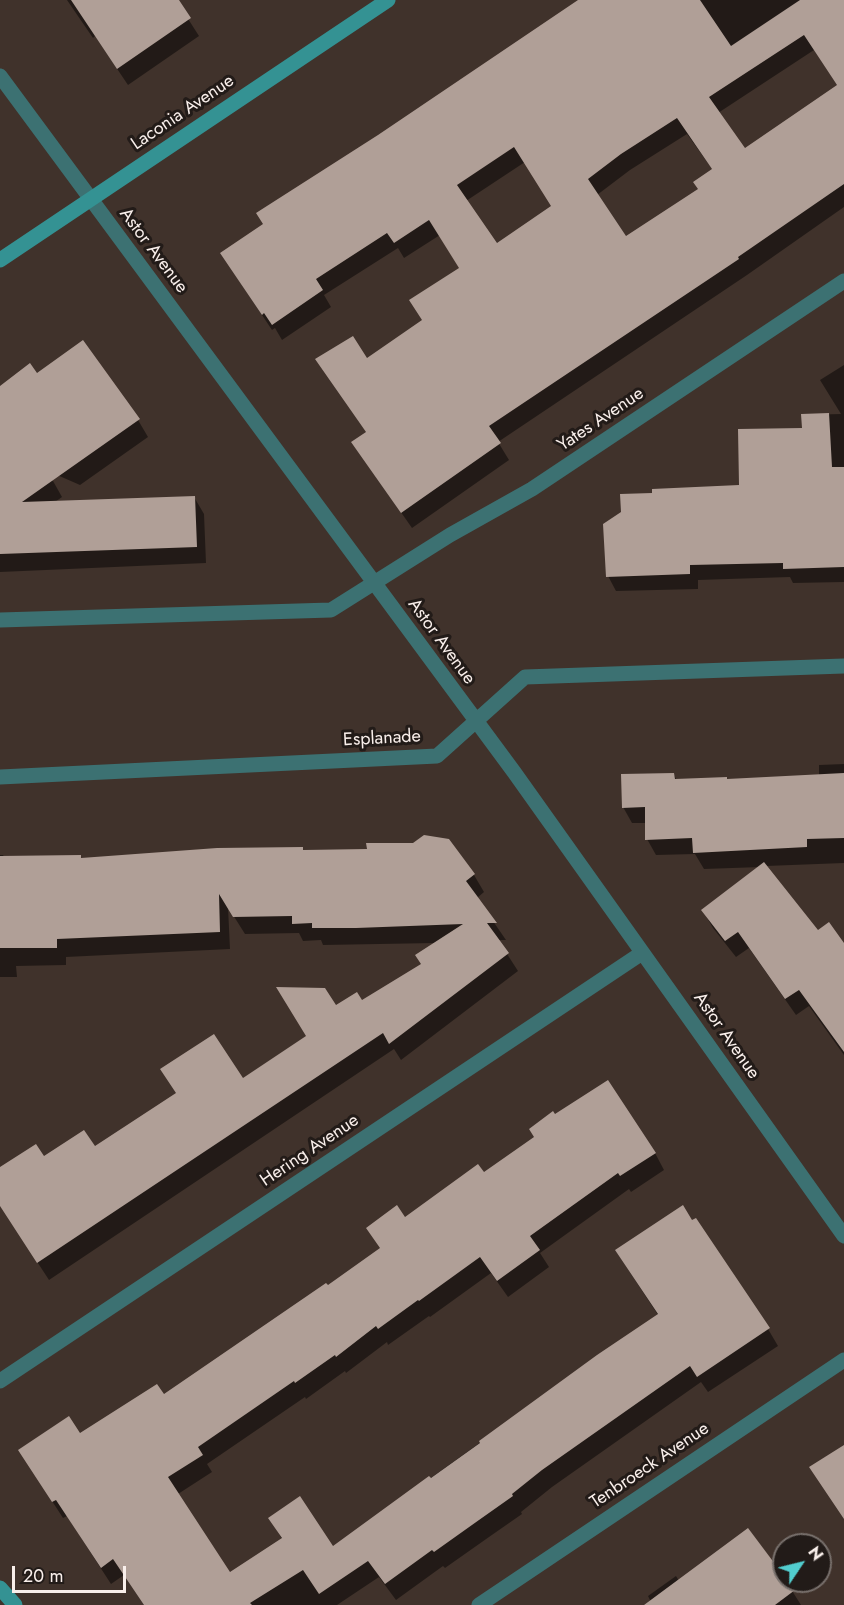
<!DOCTYPE html>
<style>
body{margin:0}
#map{position:relative;width:844px;height:1605px;overflow:hidden;background:#40322b;font-family:Jost,sans-serif}
canvas{display:block}
.north{position:absolute;left:772px;top:1533px;width:60px;height:60px;box-sizing:border-box;background:#221b18;border:2px solid #78706c;border-radius:50%;rotate:55deg;font-size:16px;font-weight:700;line-height:24px;text-align:center;color:#f9efeb}
.north::after{content:'';display:block;margin:auto;width:21px;height:27px;background:#52cdce;clip-path:polygon(50% 0,100% 100%,50% 72%,0 100%)}
.scale{position:absolute;left:12px;top:1566px;width:114px;height:27px;box-sizing:border-box;border:3px solid #f9efeb;border-top:0;padding-left:8px;font-size:18px;line-height:21px;white-space:nowrap;color:#f9efeb;-webkit-text-stroke:4px #221b18;paint-order:stroke}
</style>
<div id="map">
<canvas width="844" height="1605"></canvas>
<div class="north">N</div>
<div class="scale">20 m</div>
</div>
<script>
const c = document.querySelector('canvas').getContext('2d');
c.lineJoin = 'round';
function fillPath(path, color) {
  c.fillStyle = color;
  c.fill(path, 'evenodd');
}
function strokePath(path, color, width, dash) {
  c.strokeStyle = color;
  c.lineWidth = width;
  c.lineCap = dash ? 'butt' : 'round';
  c.setLineDash(dash || []);
  c.stroke(path);
}
function drawText(font, color, halo, rows, align = 'center') {
  c.font = font + ' Jost,sans-serif';
  c.lineWidth = 6;
  c.setLineDash([]);
  c.textBaseline = 'middle';
  c.strokeStyle = halo;
  c.fillStyle = color;
  for (const [text, x, y, turn = 0] of rows) {
    c.save();
    c.translate(x, y);
    c.rotate((+turn || 0) * Math.PI / 180);
    c.textAlign = isNaN(turn) ? turn : align;
    if (halo) c.strokeText(text, 0, 0);
    c.fillText(text, 0, 0);
    c.restore();
  }
}
fillPath(new Path2D(`
 M67,0H176L199,36L128,85L95,36L93,38Z
 M581,0H844V207L747,275L498,442L509,460L412,528L363,458L367,433L317,360H367L423,321L461,269L440,235L404,258L398,248L324,295L331,307L282,340L275,328L272,330L232,270L265,225L379,136ZM814,50L838,86L744,150L718,113ZM687,134L713,170L699,190L626,238L597,195L630,170ZM525,162L553,207L496,245L466,201Z
 M844,365V582L793,583L790,577L698,580V589L616,591L608,576L741,487L803,429L802,415L841,414L820,380Z
 M37,375L138,420L148,437L80,485L0,450V388Z
 M53,481L62,497L55,502L194,497L204,514L206,563L0,572V483Z
 M844,764V863L766,866L844,965V1055L809,1006L796,1015L749,948L736,957L713,928L703,911L761,867L704,869L695,854L656,855L647,839L646,823H632L623,807L674,775L677,781H728L819,776V765Z
 M449,840L474,875L484,892L477,898L506,940H498L518,971L401,1060L394,1049L49,1280L0,1205V1169L94,1148L243,1080L306,1039L335,1008L362,1002L422,965L436,943L323,945L321,940L303,941L299,933L245,934L228,907L230,949L66,957V965L16,966L17,977H0V855H3L5,858L81,859L368,850Z
 M655,1153L664,1170L631,1192L629,1189L540,1253L549,1267L508,1297L491,1273L430,1317L429,1316L388,1345L387,1342L346,1373L345,1371L306,1399L305,1397L207,1464L212,1472L178,1494L229,1574L282,1539L270,1518L333,1548L658,1315L616,1251L768,1329L778,1346L708,1392L701,1382L552,1487L521,1512L522,1514L489,1537L445,1568L443,1566L396,1600L379,1577L337,1605H144L124,1575L111,1584L67,1516L63,1518L30,1467L79,1436L164,1396L328,1287L381,1249L368,1228L405,1219L484,1174Z
 M676,1576L679,1581L784,1578L801,1605H646L651,1602L648,1596Z`), '#0007');
fillPath(new Path2D(`
 M71,0H179L191,18L117,69Z
 M578,0H700L731,46L800,0H844V184L738,257L739,259L489,426L501,443L401,513L351,442L366,432L315,359L353,336L367,358L422,320L409,300L459,268L429,220L394,243L387,233L316,279L323,290L272,325L264,313L262,315L220,253L263,224L256,213L378,135ZM804,35L837,85L745,148L709,97ZM677,118L712,169L693,182L698,189L626,236L588,179L621,154ZM514,147L551,206L497,243L457,185Z
 M83,340L140,419L22,502L195,496L197,547L0,554V386L30,363L37,373Z
 M829,413L832,467H844V567L783,569V563L690,565V574L606,577L603,524L621,512L620,494L652,493V489L739,485L738,429L802,428L801,414Z
 M674,773L675,779L727,777V779L844,773V838L807,839V847L693,853L692,838L645,840V807L622,808L621,774Z
 M424,835L449,839L475,874L466,881L497,923H487L509,953L389,1044L383,1033L37,1263L0,1206V1167L36,1144L44,1156L84,1130L95,1146L176,1093L160,1069L214,1034L243,1078L306,1036L276,987L325,988L336,1005L357,992L362,1000L421,964L415,955L463,924L356,928H312V923L292,924V916L233,917L219,894L220,932L57,939V948H0V856L81,855V858L217,848L303,847V850L367,849L366,843H413Z
 M764,862L818,930L829,922L844,943V1052L799,990L785,999L738,932L725,941L701,910Z
 M608,1080L656,1153L620,1176L618,1173L530,1236L540,1250L497,1281L480,1257L419,1301L418,1300L378,1329L376,1326L336,1357L335,1355L295,1383L294,1381L198,1447L203,1455L168,1477L230,1572L282,1538L268,1518L300,1496L333,1546L429,1476L431,1478L480,1443L479,1441L597,1355L658,1314L615,1250L683,1205L692,1220L696,1218L770,1328L697,1377L690,1366L542,1470L512,1494L513,1496L479,1520L434,1552L432,1550L385,1584L368,1561L319,1594L303,1570L250,1603L252,1605H144L113,1559L101,1568L56,1500L52,1502L18,1450L69,1416L80,1433L157,1384L164,1394L326,1283L328,1285L380,1248L366,1228L397,1205L405,1217L478,1164L484,1172L534,1137L529,1129L553,1111L555,1114Z
 M844,1445V1519L809,1467Z
 M748,1528L784,1576V1581H788L795,1590L775,1605H644Z`), '#b09f97');
strokePath(new Path2D(`
 M0,76L514,772L844,1236
 M0,620L331,610L450,535L532,489L844,281
 M0,777L437,756L525,677L844,666
 M0,1381L642,953
 M479,1605L844,1360`), '#3c7172', 15);
strokePath(new Path2D(`
 M0,260L388,0
 M0,1588L15,1605`), '#349293', 15);
drawText('18px', '#f9efeb', '#221b18', [
 ["Laconia Avenue",183,113,-34],
 ["Astor Avenue",153,251,53],
 ["Yates Avenue",601,420,-34],
 ["Astor Avenue",441,642,54],
 ["Esplanade",382,739,-3],
 ["Astor Avenue",726,1036,55],
 ["Hering Avenue",310,1151,-34],
 ["Tenbroeck Avenue",650,1466,-34]
]);
</script>
